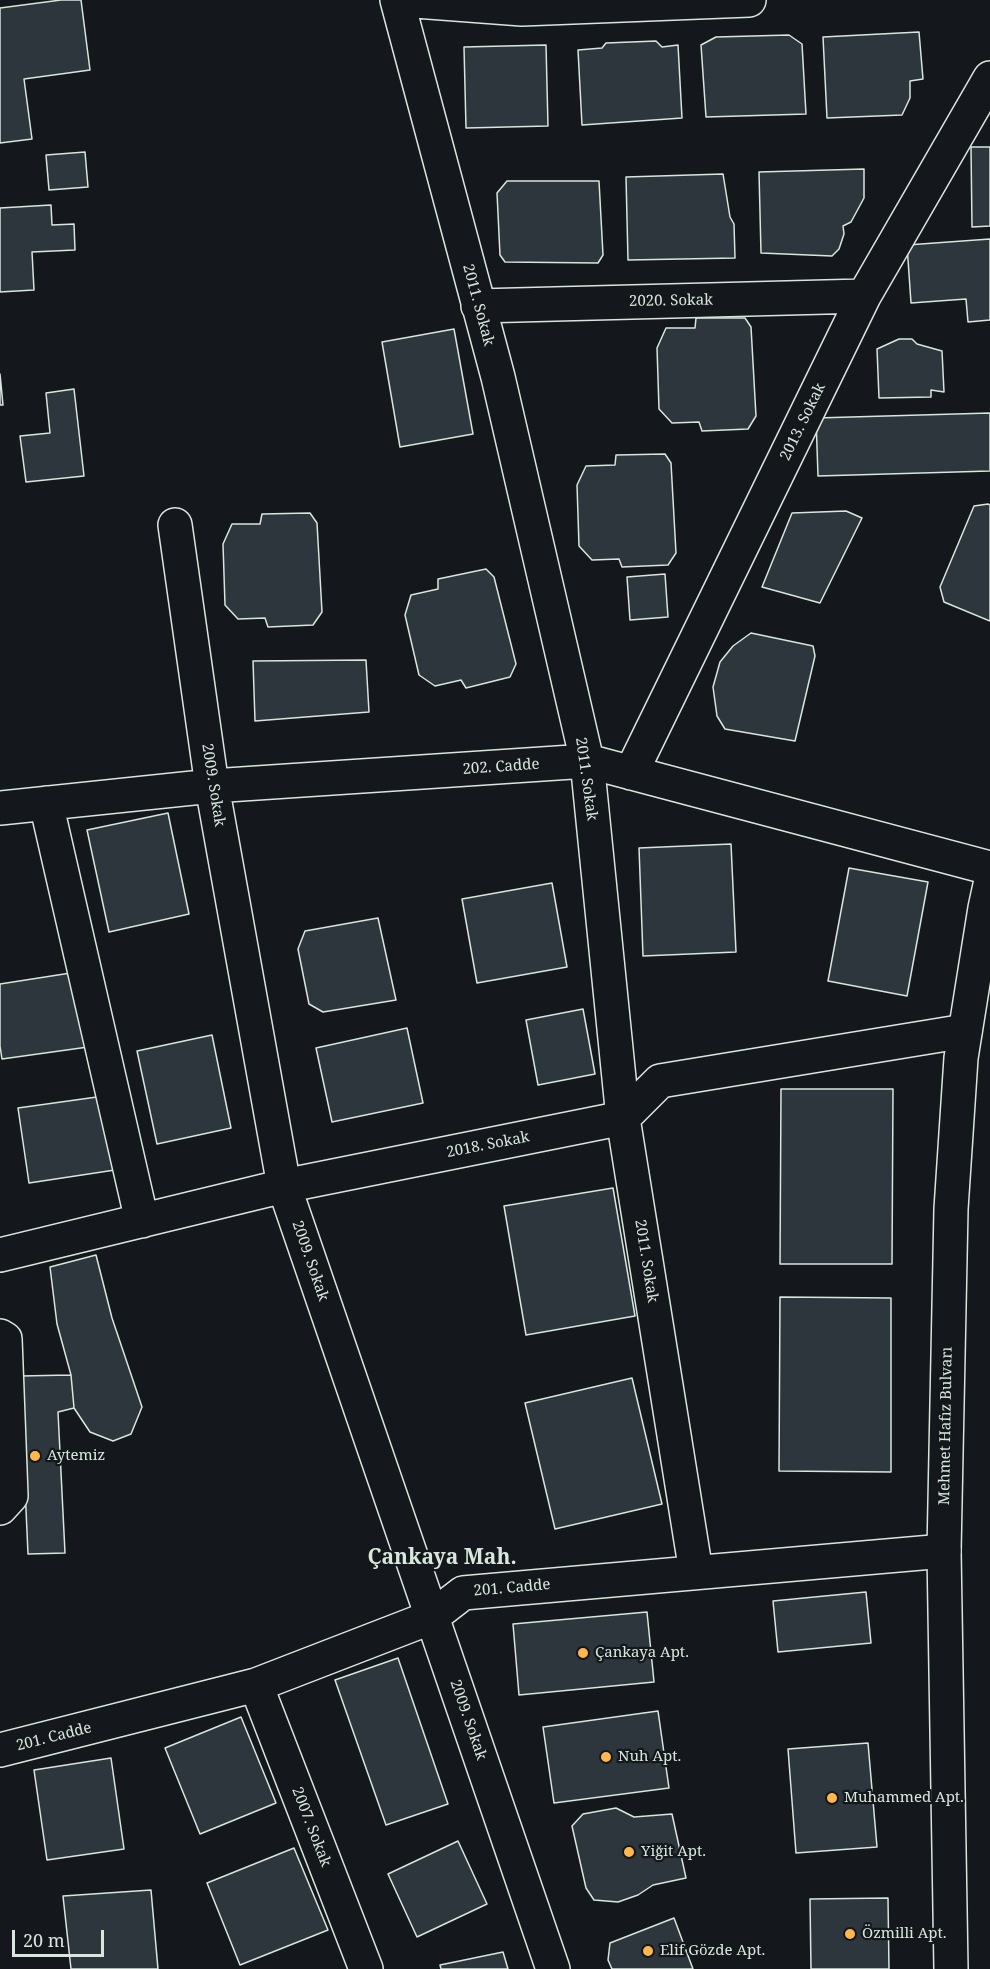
<!DOCTYPE html>
<meta charset="utf-8">
<style>
body{margin:0}
#map{position:relative;width:990px;height:1969px;overflow:hidden;background:#14181c;font-family:"Noto Serif",serif}
canvas{display:block}
.scale{position:absolute;left:12px;top:1930px;width:92px;height:27px;box-sizing:border-box;border:3px solid #d8e6dc;border-top:0;padding-left:8px;font-size:18px;line-height:21px;white-space:nowrap;color:#d8e6dc;-webkit-text-stroke:4px #14181c;paint-order:stroke}
</style>
<div id="map">
<canvas width="990" height="1969"></canvas>
<div class="scale">20 m</div>
</div>
<script>
const c = document.querySelector('canvas').getContext('2d');
c.lineJoin = 'round';
function fillPath(path, color) {
  c.fillStyle = color;
  c.fill(path, 'evenodd');
}
function strokePath(path, color, width, dash) {
  c.strokeStyle = color;
  c.lineWidth = width;
  c.lineCap = dash ? 'butt' : 'round';
  c.setLineDash(dash || []);
  c.stroke(path);
}
function drawText(font, color, halo, rows, align = 'center') {
  c.font = font + ' "Noto Serif",serif';
  c.lineWidth = 4.5;
  c.setLineDash([]);
  c.textBaseline = 'middle';
  c.strokeStyle = halo;
  c.fillStyle = color;
  for (const [text, x, y, turn = 0] of rows) {
    c.save();
    c.translate(x, y);
    c.rotate((+turn || 0) * Math.PI / 180);
    c.textAlign = isNaN(turn) ? turn : align;
    if (halo) c.strokeText(text, 0, 0);
    c.fillText(text, 0, 0);
    c.restore();
  }
}
const building = new Path2D(`
 M61,0H81L90,70L24,79L32,139L0,143V8Z
 M919,32L923,79L910,81V98L902,115L827,118L823,37Z
 M789,35L802,44L806,114L706,117L701,45L716,37Z
 M656,41L662,47L678,45L682,118L582,125L578,50L602,48L606,43Z
 M546,45L548,126L466,128L464,47Z
 M971,147H990V226L972,227Z
 M85,152L88,187L49,190L46,155Z
 M864,169V198L851,222L843,226L844,234L839,249L832,256L761,253L759,172Z
 M723,174L730,217L734,224L735,258L628,260L626,177Z
 M507,181H599L603,255L598,263L505,262L500,255L497,193Z
 M51,205L52,225L74,224L75,250L32,252L34,290L0,292V208Z
 M990,239V320L968,322L966,299L911,303L907,245Z
 M696,318H745L751,327L756,416L748,429L702,431L699,422L672,423L659,409L657,348L666,328H695Z
 M454,329L473,434L400,447L382,342Z
 M899,339H912L917,344L942,351L944,392L931,390V397L879,398L877,349Z
 M0,374L3,405H0Z
 M74,389L84,476L26,482L20,436L50,433L46,393Z
 M990,413V471L818,476L816,418Z
 M665,454L671,463L676,553L668,565L622,567L619,559L592,560L579,546L577,485L586,466L615,465L616,455Z
 M988,504L990,505V621L944,602L940,587L974,506Z
 M846,511L862,518L820,603L762,587L792,513Z
 M310,513L317,523L322,612L313,625L268,627L265,618L238,619L225,605L223,544L232,524H260L262,514Z
 M486,569L494,577L516,664L510,677L466,688L461,680L435,686L419,675L405,615L411,595L438,589V579Z
 M665,574L668,617L630,620L627,577Z
 M751,633L813,646L815,656L795,741L725,729L717,716L713,687L720,662L733,646Z
 M366,660L369,712L255,721L253,661Z
 M168,813L189,914L109,932L87,830Z
 M731,844L736,952L643,956L639,848Z
 M849,868L928,882L907,996L828,981Z
 M552,883L567,967L477,983L462,899Z
 M378,918L396,1000L323,1012L309,1004L298,949L305,931Z
 M77,972L88,1047L2,1059L0,1046V984Z
 M583,1009L595,1074L538,1085L526,1020Z
 M407,1028L423,1103L332,1122L316,1048Z
 M212,1035L231,1128L157,1144L137,1051Z
 M781,1089H893L892,1264H780Z
 M104,1096L115,1170L29,1183L18,1108Z
 M613,1188L635,1316L526,1335L504,1206Z
 M96,1255L112,1318L142,1407L131,1434L113,1441L90,1432L74,1408L71,1375L57,1324L50,1267Z
 M780,1297L891,1298V1472L779,1471Z
 M71,1375L74,1408L58,1412L65,1553L28,1554L20,1376Z
 M632,1378L662,1504L555,1529L525,1403Z
 M866,1592L871,1643L778,1652L773,1601Z
 M647,1612L654,1682L519,1695L513,1624Z
 M398,1658L448,1804L386,1825L335,1680Z
 M658,1711L669,1788L554,1803L543,1727Z
 M241,1717L276,1803L200,1834L165,1748Z
 M868,1743L877,1847L796,1853L788,1749Z
 M111,1758L124,1849L47,1860L34,1770Z
 M616,1808L634,1817L672,1814L686,1878L653,1885L638,1895L618,1902L594,1900L586,1888L572,1826L583,1814Z
 M458,1841L487,1904L417,1937L388,1874Z
 M294,1848L328,1930L240,1965L207,1883Z
 M151,1890L158,1969H71L63,1896Z
 M888,1898L889,1969H811L810,1899Z
 M674,1918L693,1969H612L608,1960L610,1943Z
 M503,1952L508,1969H441L440,1965Z`);
fillPath(building, '#2c363c');
strokePath(building, '#d8e6dc', 1.5);
const minor = new Path2D(`
 M397,0L498,377L587,761L623,1118L696,1572
 M402,0L522,9L749,0
 M478,306L864,296
 M175,525L212,786L284,1186L553,1969
 M631,773L864,296L990,78
 M46,803L142,1221
 M0,808L212,786L587,761L990,868
 M0,1255L284,1186L623,1118L660,1081L965,1031
 M0,1336L5,1339L11,1496L0,1508
 M256,1685L366,1969
 M0,1750L256,1685L432,1617L463,1593L944,1551`);
const major = new Path2D(`
 M951,1969L944,1551L951,1209L961,1058L985,908L990,885`);
strokePath(minor, '#d8e6dc', 36);
strokePath(major, '#d8e6dc', 36);
strokePath(minor, '#14181c', 33);
strokePath(major, '#14181c', 33);
for (const [x, y, r, color] of [
 [35,1456,6,"#ffb74d"],
 [583,1653,6,"#ffb74d"],
 [606,1757,6,"#ffb74d"],
 [832,1798,6,"#ffb74d"],
 [629,1852,6,"#ffb74d"],
 [850,1934,6,"#ffb74d"],
 [648,1951,6,"#ffb74d"]
]) {
  const dot = new Path2D();
  dot.arc(x, y, r, 0, 2 * Math.PI);
  c.fillStyle = color;
  c.fill(dot);
  strokePath(dot, '#14181c', 2);
}
drawText('15px', '#d8e6dc', '#14181c', [
 ["2020. Sokak",671,301,-1],
 ["2011. Sokak",478,305,75],
 ["2013. Sokak",803,422,-64],
 ["202. Cadde",501,767,-4],
 ["2011. Sokak",586,779,82],
 ["2009. Sokak",213,785,81],
 ["2018. Sokak",488,1145,-11],
 ["2009. Sokak",310,1261,71],
 ["2011. Sokak",646,1261,81],
 ["Mehmet Hafız Bulvarı",946,1426,-89],
 ["201. Cadde",512,1588,-5],
 ["2009. Sokak",468,1720,71],
 ["201. Cadde",54,1737,-14],
 ["2007. Sokak",311,1827,69]
]);
drawText('15px', '#d8e6dc', '#14181c', [
 ["Aytemiz",47,1456],
 ["Çankaya Apt.",595,1653],
 ["Nuh Apt.",618,1757],
 ["Muhammed Apt.",844,1798],
 ["Yiğit Apt.",641,1852],
 ["Özmilli Apt.",862,1934],
 ["Elif Gözde Apt.",660,1951]
], 'left');
drawText('bold 21px', '#d8e6dc', '#14181c', [
 ["Çankaya Mah.",442,1558]
]);
</script>
